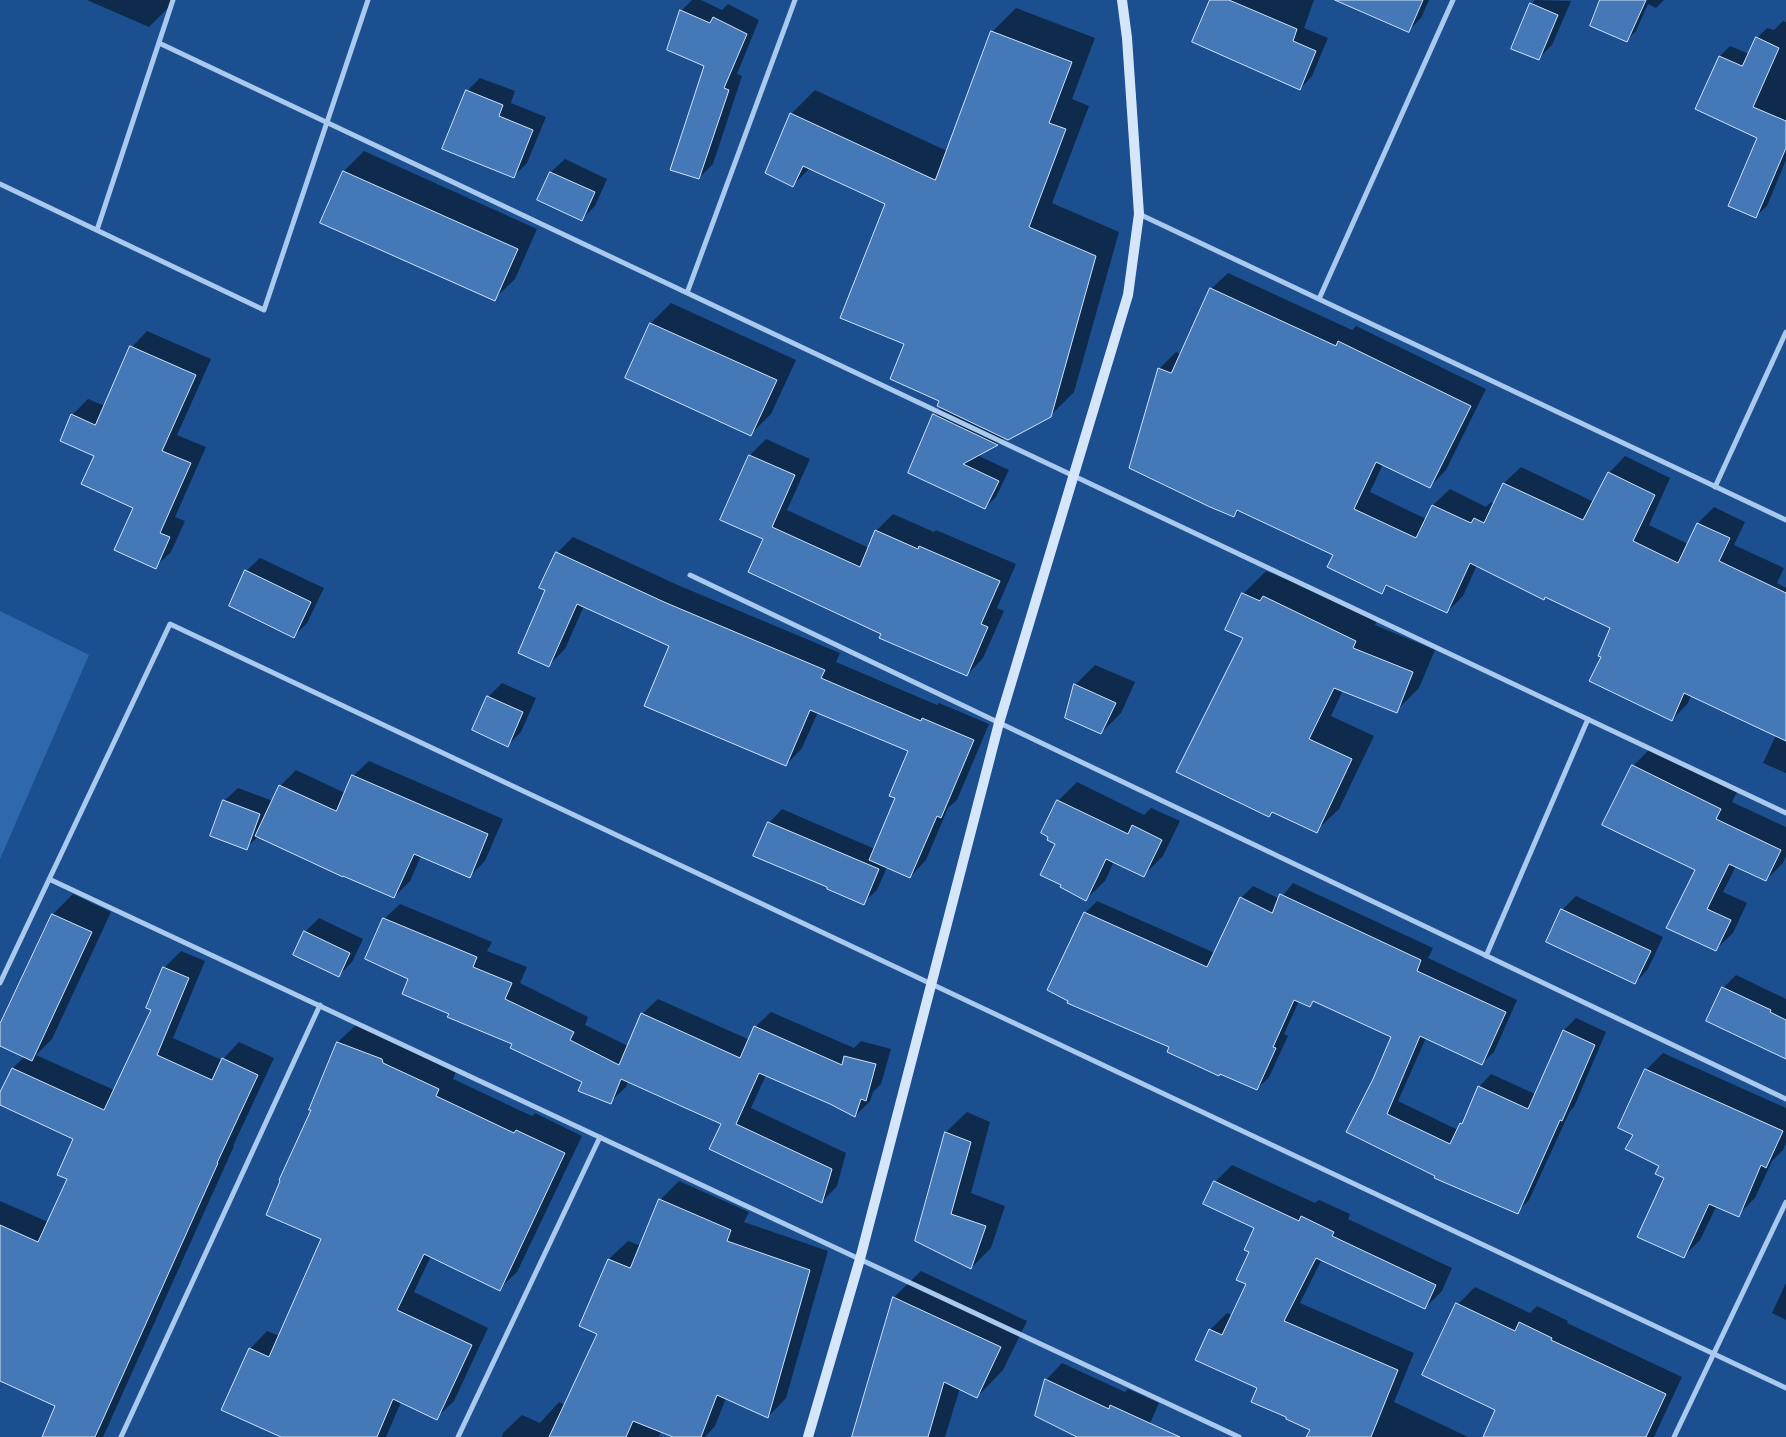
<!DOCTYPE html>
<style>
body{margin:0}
canvas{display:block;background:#1b4f8f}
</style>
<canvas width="1786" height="1437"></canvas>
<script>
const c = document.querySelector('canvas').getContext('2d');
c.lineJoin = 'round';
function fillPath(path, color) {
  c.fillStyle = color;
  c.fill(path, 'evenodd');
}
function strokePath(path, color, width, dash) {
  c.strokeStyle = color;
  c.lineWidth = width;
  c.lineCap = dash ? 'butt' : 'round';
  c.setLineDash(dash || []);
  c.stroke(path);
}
fillPath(new Path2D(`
 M0,611L89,655L0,859Z`), '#2e69ad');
fillPath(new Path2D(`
 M87,0H172L169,7L149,27Z
 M692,0H701L722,10L728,4L759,20L737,74L742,76L713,164L699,178L706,65L681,11Z
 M1212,0H1314L1304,28L1328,38L1312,76L1300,89Z
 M1338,0H1429L1421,18L1409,30Z
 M1535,0L1571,1L1552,45L1538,59L1513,48L1531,4Z
 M1602,0H1664L1656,8L1648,4L1636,31L1626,41Z
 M1016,8L1095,38L1072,99L1089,106L1052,203L1119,232L1074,392L1050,416L1005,437L998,444L977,455L1009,470L996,497L985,508L934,415L942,407L941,400L906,343L887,203L810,168L792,186L791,114L815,90L947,151L992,32Z
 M1783,21L1786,22V160L1767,206L1756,216L1759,137L1696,108L1720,56L1730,46L1749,54L1757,38L1767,28L1774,30Z
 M480,78L515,91L511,103L546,117L527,163L513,177L467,91Z
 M364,151L537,229L515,279L494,299L344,171Z
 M565,159L607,179L595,206L582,219L539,199L551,172Z
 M1228,273L1352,330L1356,326L1486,389L1446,470L1430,487L1383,464L1370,492L1426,519L1433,505L1450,489L1486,507L1491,502L1494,504L1504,483L1521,467L1594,502L1609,473L1625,456L1670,478L1649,525L1688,544L1698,523L1714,507L1745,522L1734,545L1784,568L1777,583L1786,588V773L1763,763L1776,735L1691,695L1688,703L1672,720L1603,657L1612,627L1546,596L1544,598L1477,565L1463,596L1447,612L1389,585L1382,592L1335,554L1240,510L1234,516L1131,467L1160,368L1176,352L1181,354L1211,289Z
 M671,303L796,360L771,414L751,434L627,378L651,323Z
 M147,331L211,359L177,435L206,447L175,517L185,521L171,552L155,567L135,507L95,456L72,415L88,399L105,406L132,347Z
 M766,439L810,459L787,510L869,548L876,531L893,514L934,532L936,530L1016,564L997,608L1004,611L983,658L967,675L883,633L764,539L721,519L750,455Z
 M573,537L680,586L840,653L836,662L937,705L939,703L989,724L957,800L948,808L926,860L910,877L887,867L877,890L863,903L829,886L769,823L782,809L875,849L896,798L909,751L818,712L802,748L786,765L671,645L584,606L565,649L549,665L547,590L557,553Z
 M260,558L324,588L307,623L294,636L246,571Z
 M1266,571L1283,578L1287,574L1378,618L1375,625L1435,650L1419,688L1396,711L1343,690L1331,716L1374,736L1339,809L1316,831L1273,812L1269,816L1244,638L1226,629L1243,594Z
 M1095,665L1135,682L1121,713L1101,733L1067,717L1075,685Z
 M502,683L536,698L521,732L508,745L488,697Z
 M1650,749L1737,792L1732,802L1786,827V856L1783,863L1766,880L1736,866L1723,892L1747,903L1733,933L1715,950L1696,869L1633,766Z
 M369,761L503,819L485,861L469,877L421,856L410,881L394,897L259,836L246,848L224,801L238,788L273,801L280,786L296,770L345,793L353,776Z
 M1077,782L1144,815L1151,808L1180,821L1163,856L1144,875L1114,861L1105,881L1086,899L1062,884L1057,843L1049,836L1043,833L1058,801Z
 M1293,883L1433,948L1428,958L1517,1000L1494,1052L1481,1064L1426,1038L1398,1101L1458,1130L1465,1119L1479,1087L1491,1074L1535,1094L1564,1030L1576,1018L1606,1032L1574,1107L1570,1111L1529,1200L1517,1212L1437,1176L1348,1132L1374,1080L1393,1037L1315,1000L1310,1006L1299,1001L1284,1034L1288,1036L1269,1077L1257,1089L1170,1047L1085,913L1097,901L1215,953L1241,898L1253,886L1280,899Z
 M73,894L111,912L52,1039L36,1055L114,1090L153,1010L164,968L181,951L205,961L173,1038L222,1060L239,1042L274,1058L233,1146H234L103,1437H45L56,1405L0,1380V1201L48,1222L133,1166L0,1104V1095L13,1068L25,1056L0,1045V1027L53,914Z
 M1576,896L1663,937L1648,969L1635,983L1562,910Z
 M400,904L492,942L487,951L527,967L520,983L588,1017L585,1025L628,1046L642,1014L658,999L750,1040L755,1027L771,1012L854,1048L861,1041L891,1049L881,1084L873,1092L870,1101L855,1116L831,1103L766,1075L751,1108L846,1153L837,1186L822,1202L722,1124L628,1081L626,1087L610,1102L583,1081L514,1043L450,1013L410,978L384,919Z
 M319,918L363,939L352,962L339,975L305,932Z
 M1736,975L1786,999V1058L1723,988Z
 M356,1025L456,1071L453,1079L532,1116L535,1113L582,1136L517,1272L499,1289L431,1256L414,1292L488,1328L454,1401L436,1418L401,1402L386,1437H284L250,1349L267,1331L279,1336L322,1238L312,1110L310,1109L338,1042Z
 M1663,1053L1786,1108V1143L1783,1150L1772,1161L1755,1198L1738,1215L1717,1205L1700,1240L1683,1257L1665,1178L1661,1165L1634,1134L1646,1070Z
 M967,1112L990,1122L971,1193L1005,1206L991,1248L971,1268L916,1241L946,1132Z
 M1232,1165L1315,1203L1319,1200L1350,1214L1348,1219L1452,1268L1442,1291L1425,1308L1322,1259L1300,1303L1414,1353L1394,1402L1468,1437H1330L1252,1402L1259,1387L1210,1330L1227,1313L1233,1316L1248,1284L1251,1252L1256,1228L1215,1182Z
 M679,1181L749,1212L744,1222L828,1251L786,1398L768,1417L726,1398L715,1426L705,1437H677L661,1431L659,1437H502L503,1433L522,1415L540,1423L559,1402L566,1405L598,1333L581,1326L609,1259L628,1241L641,1246L660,1200Z
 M921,1271L1027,1321L1003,1370L977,1397L960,1388L945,1437H853L894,1297Z
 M1786,1283V1320L1772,1313Z
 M1475,1287L1530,1313L1537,1306L1568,1321L1567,1323L1682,1377L1654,1437H1485L1497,1409L1424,1374L1458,1304Z
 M1062,1363L1125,1392L1128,1389L1159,1403L1147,1430L1161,1437H1080L1046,1380Z`), '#0007');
const building = new Path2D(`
 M1210,0H1229L1297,29L1293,41L1316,51L1300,90L1192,42Z
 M1335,0H1423L1409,32Z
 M1600,0H1646L1627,42L1590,26Z
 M1530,3L1558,15L1539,60L1511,49Z
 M680,10L710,23L713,17L747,34L724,88L729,90L699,179L670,170L704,66L667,50Z
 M991,31L1072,62L1049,123L1066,129L1029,227L1096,256L1051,417L1008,440L937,406L939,401L890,379L904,344L840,318L885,204L803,166L793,187L765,173L790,113L935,180Z
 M1756,37L1779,48L1753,107L1786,121V148L1756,218L1728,206L1757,138L1695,109L1719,56L1742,66Z
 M466,90L503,105L499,116L533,130L514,178L442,149Z
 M343,171L518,249L495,301L320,223Z
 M550,172L595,192L582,221L537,200Z
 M1210,288L1336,346L1338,341L1471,406L1430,488L1376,462L1354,509L1416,538L1432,505L1471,523L1474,518L1484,523L1503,483L1583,520L1608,472L1655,495L1633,541L1678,563L1697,523L1730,538L1719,561L1786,593V741L1684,693L1672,721L1589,681L1601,657L1598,656L1610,628L1545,597L1544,600L1470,563L1447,613L1386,585L1382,594L1327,567L1333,555L1237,510L1234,517L1210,507L1129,468L1158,368L1171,373Z
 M650,323L777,380L751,436L625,378Z
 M130,346L196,375L162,451L191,463L160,533L170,537L156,569L114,550L133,508L81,484L94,456L60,441L71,414L95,425Z
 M933,414L998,445L963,464L999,481L985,509L908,473Z
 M749,455L795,475L772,527L860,567L875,530L918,549L919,546L1000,581L981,624L988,627L967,676L879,638L881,634L748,572L763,539L720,520Z
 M556,552L664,602L825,670L821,678L921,721L922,718L974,740L941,818L937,816L910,878L869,860L895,798L889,796L908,751L810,710L786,766L644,706L669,646L577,604L549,667L518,653L545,590L539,588Z
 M245,570L311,602L294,638L229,606Z
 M1242,593L1260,601L1263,596L1356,641L1353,648L1413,672L1397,713L1334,688L1309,739L1352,759L1317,833L1272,812L1269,817L1176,772L1243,638L1225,630Z
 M1074,684L1116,703L1101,734L1065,718Z
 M487,696L523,712L508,747L472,730Z
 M1632,765L1721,809L1716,819L1781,850L1766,881L1729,864L1707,909L1731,920L1716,951L1666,928L1695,870L1602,825Z
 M352,775L488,834L470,878L414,854L394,898L343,876V877L255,836L279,785L336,811Z
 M223,800L260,814L247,850L210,836Z
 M1057,800L1128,834L1132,825L1162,840L1144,877L1106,859L1086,901L1060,887L1061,885L1040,875L1055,844L1047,840L1048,837L1041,833Z
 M768,822L879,869L864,905L827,889V887L753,856Z
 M1280,894L1421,960L1417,971L1506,1012L1482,1065L1420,1036L1387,1114L1450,1144L1460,1123L1462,1124L1478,1086L1528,1109L1563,1030L1595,1045L1562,1121L1560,1120L1518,1214L1434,1178L1435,1176L1346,1132L1373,1079L1391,1037L1313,1001L1310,1007L1294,1000L1273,1047L1276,1048L1257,1090L1220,1074L1219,1076L1167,1052L1169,1047L1067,1003L1068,1001L1047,990L1084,912L1207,967L1240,897L1272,913Z
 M1561,909L1651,951L1635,984L1546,942Z
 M52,914L92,932L32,1061L0,1046V1024Z
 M383,918L477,957L473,967L512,983L505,999L574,1032L570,1040L619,1065L641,1013L740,1058L754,1026L842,1065L844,1056L876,1064L866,1101L861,1099L855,1117L830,1104L759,1073L736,1124L832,1169L822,1203L709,1149L721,1124L621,1079L611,1104L578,1091L582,1082L510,1048L512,1044L447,1017L449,1014L402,994L408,979L365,959Z
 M304,931L350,953L339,977L293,955Z
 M163,967L189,978L157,1055L212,1080L222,1058L258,1075L217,1163H218L95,1437H42L55,1406L0,1381V1225L38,1242L67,1179L57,1175L73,1139L0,1105V1092L12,1068L104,1110L151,1010L146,1008Z
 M1722,987L1771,1010L1770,1012L1786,1020V1059L1706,1021Z
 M337,1042L382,1059L383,1063L439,1089L436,1096L514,1133L516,1130L565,1153L500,1291L424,1254L397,1310L472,1345L437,1420L393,1399L377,1437H281L221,1410L249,1348L269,1357L321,1239L266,1215L280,1181L279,1180L311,1110H309Z
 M1645,1069L1783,1131L1766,1168L1761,1165L1739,1217L1709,1204L1684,1258L1637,1237L1664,1178L1655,1174L1659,1166L1625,1149L1633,1135L1618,1128Z
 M945,1132L971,1142L951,1214L986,1226L971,1269L915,1241Z
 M1214,1181L1299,1221L1301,1216L1334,1232L1332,1236L1436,1285L1425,1309L1316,1258L1284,1321L1398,1370L1371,1437H1306L1310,1430L1286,1419V1417L1251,1402L1257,1388L1195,1360L1209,1329L1222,1335L1246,1284L1236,1280L1249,1252L1244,1250L1254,1228L1203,1204Z
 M659,1199L731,1230L727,1241L810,1270L768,1418L717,1395L701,1437H673L633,1421L626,1437H549L597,1334L579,1326L608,1259L630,1268Z
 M893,1297L1001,1347L977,1398L944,1382L928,1437H852Z
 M1456,1303L1515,1331L1519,1322L1552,1338L1551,1340L1666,1394L1646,1437H1483L1495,1410L1422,1375Z
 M1045,1379L1109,1409L1110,1405L1180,1437H1077L1035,1416Z`);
fillPath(building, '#4478b7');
strokePath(building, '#cfe3fa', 1);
strokePath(new Path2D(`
 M159,43L1786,813
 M0,184L264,310L368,0
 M1139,214L1786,520
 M97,230L173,0
 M687,293L795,0
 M1319,299L1453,0
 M1715,487L1786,332
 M690,575L1786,1099
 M49,879L1239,1437
 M1486,956L1588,719
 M0,983L170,624L1786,1388
 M121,1437L320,1005
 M458,1437L600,1137
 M1674,1437L1786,1202`), '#a9c9ee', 5);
strokePath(new Path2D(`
 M808,1437L860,1259L999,723L1128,295L1139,214L1127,38L1122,0`), '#d6e6fa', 10);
</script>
